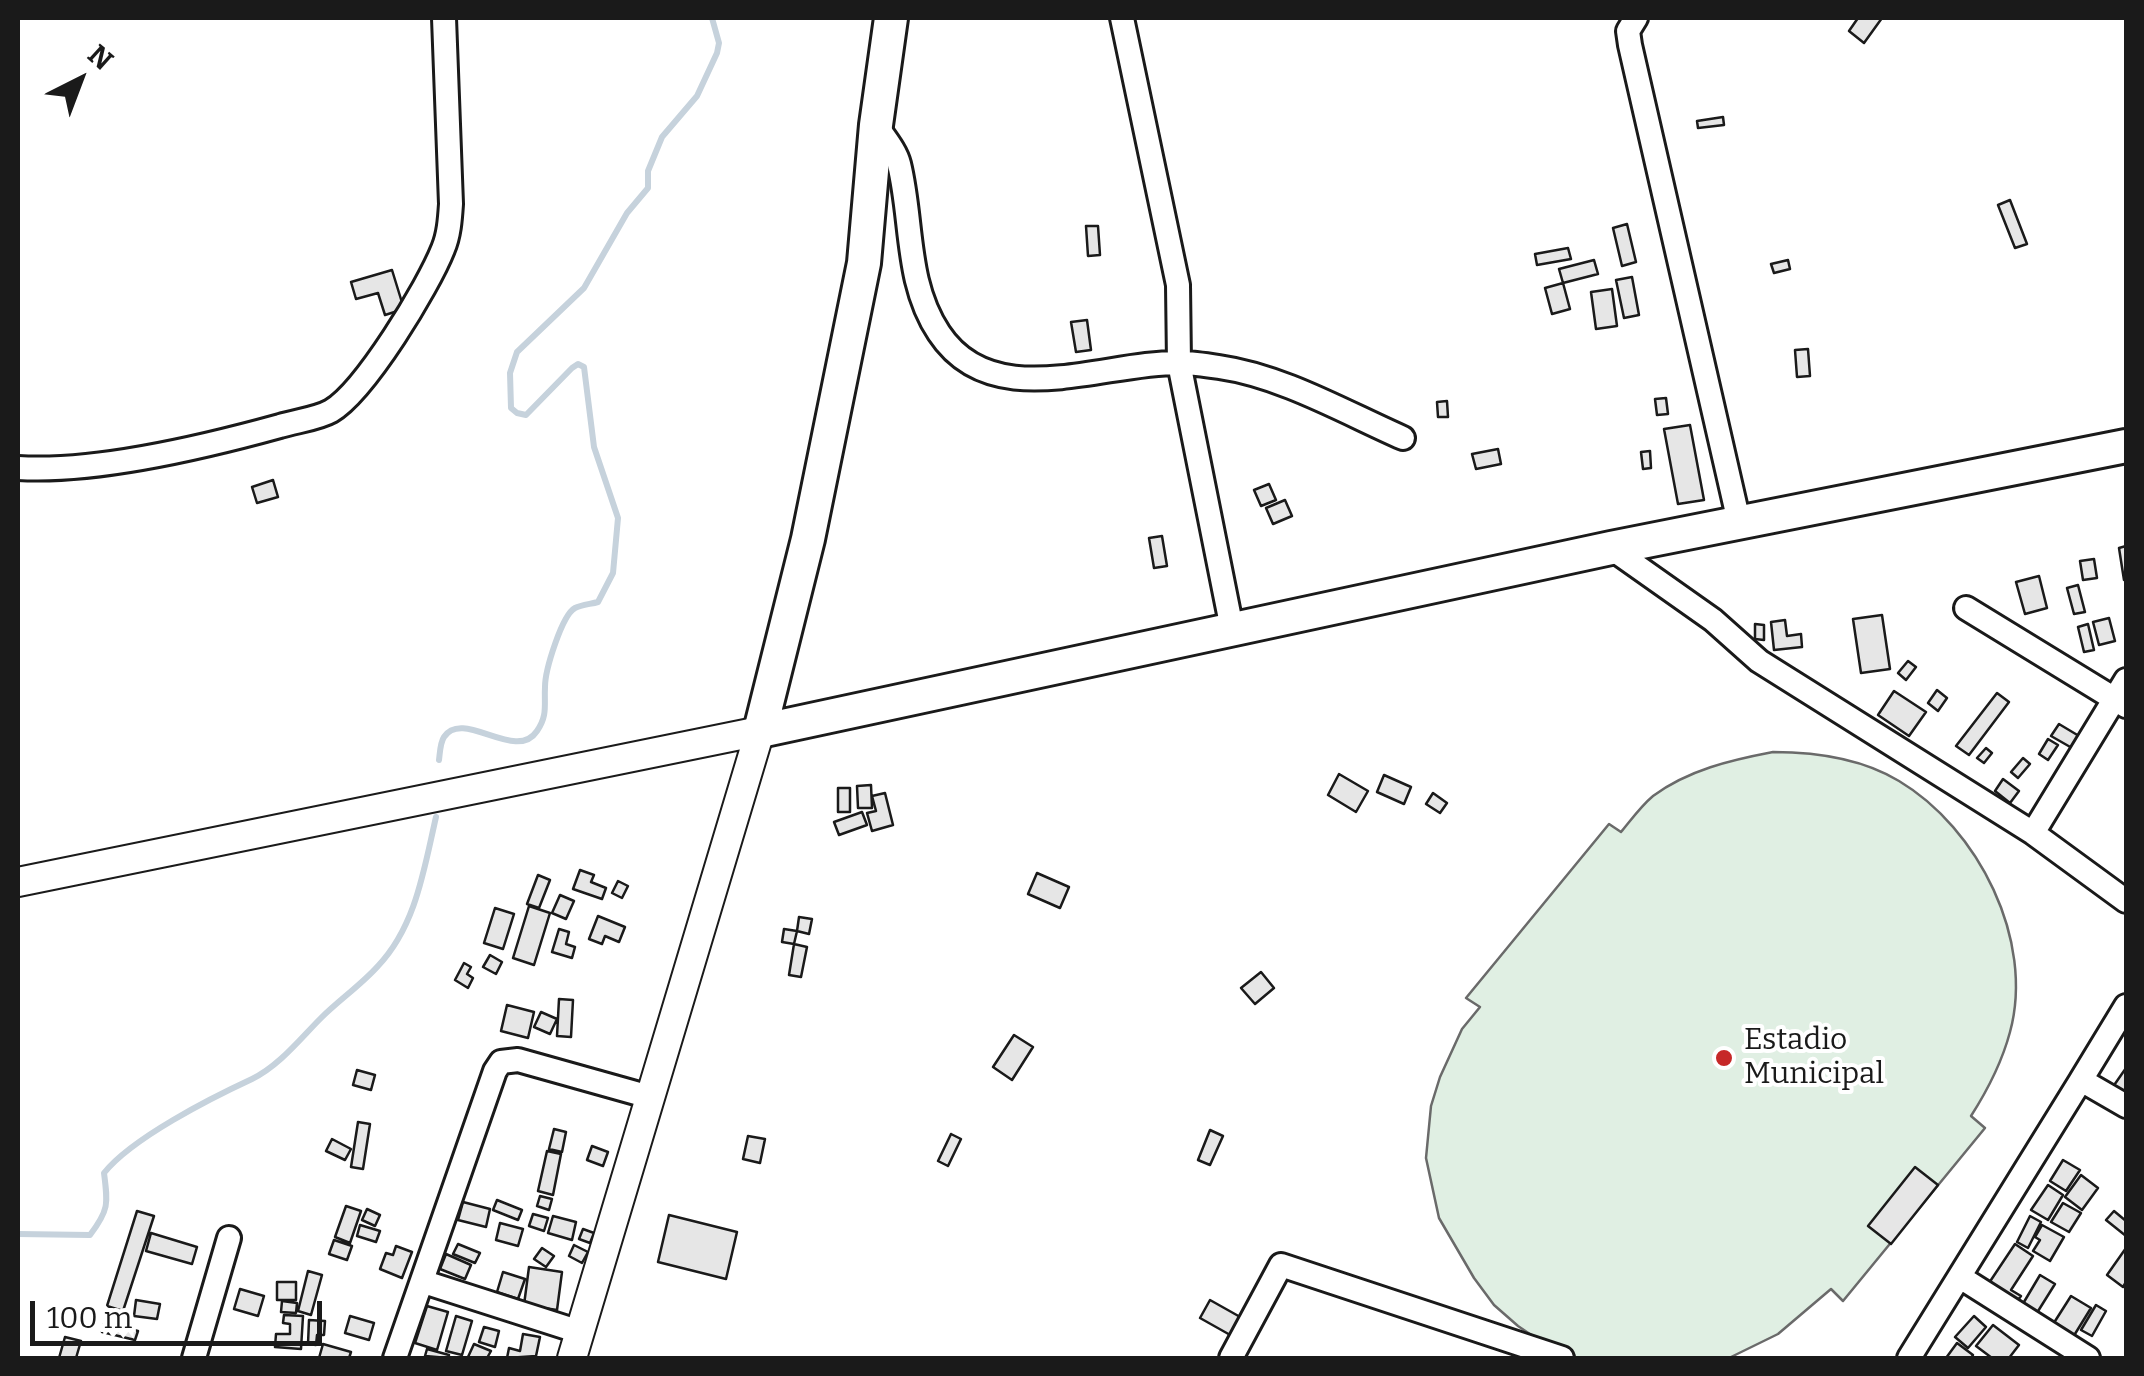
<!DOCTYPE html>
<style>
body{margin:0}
#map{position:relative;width:2144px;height:1376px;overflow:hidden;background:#fff;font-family:Bitter,serif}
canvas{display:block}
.frame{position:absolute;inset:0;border:20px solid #1a1a1a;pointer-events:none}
.north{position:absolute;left:30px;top:30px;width:100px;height:100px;-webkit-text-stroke:8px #fff;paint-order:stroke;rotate:42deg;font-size:28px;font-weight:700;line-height:40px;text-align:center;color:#1a1a1a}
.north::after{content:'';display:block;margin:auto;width:35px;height:45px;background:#1a1a1a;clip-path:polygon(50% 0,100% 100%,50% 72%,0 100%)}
.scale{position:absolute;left:30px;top:1301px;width:292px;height:45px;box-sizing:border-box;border:5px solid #1a1a1a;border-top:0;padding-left:12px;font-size:30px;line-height:35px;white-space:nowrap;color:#1a1a1a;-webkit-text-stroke:8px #fff;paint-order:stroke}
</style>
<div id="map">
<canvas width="2144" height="1376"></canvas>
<div class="frame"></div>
<div class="north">N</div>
<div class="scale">100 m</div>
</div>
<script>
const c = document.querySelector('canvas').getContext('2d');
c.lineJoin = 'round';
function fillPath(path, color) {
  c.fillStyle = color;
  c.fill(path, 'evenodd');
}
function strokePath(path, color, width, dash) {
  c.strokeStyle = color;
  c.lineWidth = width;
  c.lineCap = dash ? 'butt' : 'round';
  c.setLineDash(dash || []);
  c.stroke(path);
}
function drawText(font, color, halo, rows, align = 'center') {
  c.font = font + ' Bitter,serif';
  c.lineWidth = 8;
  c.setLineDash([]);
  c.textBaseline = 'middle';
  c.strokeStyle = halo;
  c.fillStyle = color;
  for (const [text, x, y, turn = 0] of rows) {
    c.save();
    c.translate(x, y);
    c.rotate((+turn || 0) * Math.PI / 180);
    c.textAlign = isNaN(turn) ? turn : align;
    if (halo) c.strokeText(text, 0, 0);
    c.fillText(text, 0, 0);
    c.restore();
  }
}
const green = new Path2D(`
 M1773,752C1816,752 1861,758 1899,781C1978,828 2035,940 2010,1032C2002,1062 1987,1091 1971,1116L1985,1128L1843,1301L1831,1289L1778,1334L1729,1358H1577L1552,1349L1518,1326L1494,1305L1474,1278L1439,1218L1426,1158L1431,1106L1440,1077L1462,1029L1480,1007L1466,998L1609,824L1621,832C1631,820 1641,806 1653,796C1688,770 1731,760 1773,752Z`);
fillPath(green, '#e0efe3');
strokePath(green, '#6a6a6a', 2.5);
strokePath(new Path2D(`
 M439,760C440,753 440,743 444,737C463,708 516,763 537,731C548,715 544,705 545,687C545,670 562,615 575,608C581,605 591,604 598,602L613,573L618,518L594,447L584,367L578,364L572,368L526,415L517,413L511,408L510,373L517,352L584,288L627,213L648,188V171L662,137L697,96L717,53L719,43L712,18
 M18,1234L90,1235C109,1210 108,1204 104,1173C132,1138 211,1098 252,1079C279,1066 300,1039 321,1018C339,1000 361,985 378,966C416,926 424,869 436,817`), '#c6d2dc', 6);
const building = new Path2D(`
 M1858,18H1882L1864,43L1849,31Z
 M1723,117L1724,125L1698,128L1697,121Z
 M2010,200L2027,244L2015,248L1998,205Z
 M1627,224L1636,262L1622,266L1613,228Z
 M1086,226H1098L1100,255L1088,256Z
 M1568,248L1571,259L1537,265L1535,254Z
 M1594,260L1598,274L1563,283L1559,269Z
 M1788,260L1790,269L1774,273L1771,264Z
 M392,270L404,309L385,315L378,293L356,299L351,282Z
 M1632,277L1639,315L1624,318L1616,280Z
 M1563,283L1570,309L1552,314L1545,288Z
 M1612,289L1617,326L1596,329L1591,292Z
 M1087,320L1091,350L1076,352L1071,322Z
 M1808,349L1810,376L1797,377L1795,350Z
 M1666,398L1668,414L1657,415L1655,399Z
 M1447,401L1448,417H1438L1437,402Z
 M1690,425L1704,500L1678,504L1664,429Z
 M1498,449L1501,464L1476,469L1472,454Z
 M1650,451L1651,468L1643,469L1641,452Z
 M273,480L278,497L257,503L252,487Z
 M1269,484L1276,500L1261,506L1254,490Z
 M1285,500L1292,516L1273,524L1266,508Z
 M1162,536L1167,566L1154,568L1149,538Z
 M2126,546V579L2124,580L2119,548Z
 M2094,559L2097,578L2083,580L2080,561Z
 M2039,576L2047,608L2025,614L2016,582Z
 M2078,585L2085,612L2074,614L2067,588Z
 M1882,615L1890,669L1861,673L1853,619Z
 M2109,618L2115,641L2099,645L2093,622Z
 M1785,620L1787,636L1801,634L1802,647L1774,650L1771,622Z
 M1755,624L1764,625V640L1755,639Z
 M2088,624L2094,650L2084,652L2078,627Z
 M1908,661L1916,667L1906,680L1898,673Z
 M1937,690L1947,698L1938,711L1928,703Z
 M1894,691L1926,712L1909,736L1878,715Z
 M1997,693L2009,702L1969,755L1956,746Z
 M2059,724L2079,736L2072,748L2051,736Z
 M2048,739L2058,745L2048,760L2039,754Z
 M1986,748L1992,753L1984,763L1977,758Z
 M2023,758L2030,764L2018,778L2011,772Z
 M1339,774L1368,791L1356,812L1328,795Z
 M1384,775L1411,787L1404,804L1377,792Z
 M2003,779L2019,791L2010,803L1995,791Z
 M871,785L872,808H858L857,786Z
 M838,788H850V812H838Z
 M885,793L893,825L872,831L867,813L876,811L872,796Z
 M1433,793L1447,803L1440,813L1426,804Z
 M862,812L867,825L839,835L834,822Z
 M580,870L594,875L591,882L606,888L602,899L573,889Z
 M1037,873L1069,887L1060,908L1028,894Z
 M538,875L550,880L539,908L527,904Z
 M618,881L628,886L622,898L612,893Z
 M560,895L574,901L566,919L552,913Z
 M529,906L550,913L534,965L513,958Z
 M495,908L514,914L503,949L484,943Z
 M598,916L625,927L619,942L605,936L602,944L589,939Z
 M799,917L812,919L809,934L797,931Z
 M559,929L569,932L566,944L575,947L572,958L552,952Z
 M784,929L797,931L794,944L782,942Z
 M794,944L807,947L801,977L789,975Z
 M490,955L502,962L496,974L483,967Z
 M464,963L471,967L467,974L473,978L468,988L455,980Z
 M1261,972L1274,988L1255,1004L1241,988Z
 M559,999L573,1000L571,1037L557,1036Z
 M507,1005L534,1012L528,1038L501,1031Z
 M541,1012L557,1019L550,1034L534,1027Z
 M1014,1035L1033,1047L1012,1080L993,1067Z
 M2126,1068V1102L2110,1091Z
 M357,1070L375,1075L371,1090L353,1085Z
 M358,1122L370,1124L363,1169L351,1167Z
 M554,1129L566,1132L562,1152L549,1149Z
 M1210,1130L1223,1136L1210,1165L1198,1160Z
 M951,1134L961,1139L948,1166L938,1161Z
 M748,1136L765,1139L760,1163L743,1159Z
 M332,1139L351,1149L345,1160L326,1151Z
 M592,1146L608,1152L603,1166L587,1160Z
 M547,1151L561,1154L553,1195L538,1191Z
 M2063,1160L2080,1170L2066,1191L2050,1181Z
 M1915,1167L1938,1185L1891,1244L1868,1226Z
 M2081,1175L2098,1188L2082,1210L2065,1197Z
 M2048,1185L2063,1195L2048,1220L2031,1210Z
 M540,1196L552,1199L549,1210L537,1206Z
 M497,1200L522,1210L518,1220L493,1210Z
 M463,1202L490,1209L486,1227L458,1220Z
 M2063,1203L2081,1213L2069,1232L2051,1222Z
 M346,1206L361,1211L350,1243L335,1237Z
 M367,1209L380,1215L375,1226L362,1220Z
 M137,1211L154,1216L123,1311L107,1306Z
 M2114,1211L2126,1221V1236L2106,1220Z
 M533,1214L548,1218L544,1231L529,1226Z
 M669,1215L737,1232L726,1279L658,1262Z
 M553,1216L576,1222L572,1240L548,1233Z
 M2030,1216L2041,1222L2028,1248L2017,1242Z
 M500,1223L523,1229L518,1246L496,1240Z
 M360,1225L380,1231L376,1242L357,1236Z
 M2042,1225L2064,1237L2050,1261L2033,1251L2040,1240L2035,1237Z
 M583,1229L594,1233L590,1243L579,1239Z
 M151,1233L197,1247L192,1264L146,1251Z
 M334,1240L352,1246L347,1260L329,1254Z
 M458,1244L480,1253L475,1263L453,1254Z
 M2015,1244L2033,1256L2011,1290L2021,1296L2015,1304L1987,1286Z
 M574,1245L588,1252L582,1263L569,1256Z
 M396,1246L412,1252L402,1278L380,1269L386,1253L393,1255Z
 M542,1248L554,1256L546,1267L534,1259Z
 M2126,1248V1282L2123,1287L2107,1275Z
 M446,1254L471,1265L465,1279L440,1269Z
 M529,1267L562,1272L557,1310L524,1305Z
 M308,1271L322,1275L311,1315L298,1311Z
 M503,1272L525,1279L518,1299L497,1292Z
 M2040,1275L2055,1284L2035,1316L2021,1307Z
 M277,1282H296V1300H277Z
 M240,1289L264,1296L258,1316L234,1309Z
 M2071,1296L2091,1308L2070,1342L2050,1329Z
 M136,1300L160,1304L157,1319L134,1316Z
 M1210,1300L1242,1318L1232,1336L1200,1318Z
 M282,1301L297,1303L296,1313L281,1312Z
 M2096,1305L2106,1311L2092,1336L2081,1330Z
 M427,1306L448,1312L437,1350L415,1343Z
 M284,1315L303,1316L301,1349L275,1347L276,1334H290V1324L283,1323Z
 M350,1316L374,1323L369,1340L345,1333Z
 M456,1316L472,1321L462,1355L446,1351Z
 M1974,1316L1986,1327L1968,1348L1955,1337Z
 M309,1320L325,1321L324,1335H317L316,1345L308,1344Z
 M104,1323L138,1331L135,1340L102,1332Z
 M1993,1325L2019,1345L2009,1358H1992L1976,1346Z
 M484,1327L499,1331L495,1347L479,1342Z
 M523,1334L540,1337L536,1356L507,1358L509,1348L520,1351Z
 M65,1337L81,1341L76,1358H59Z
 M1957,1343L1973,1355L1971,1358H1946Z
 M323,1344L351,1352L349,1358H319Z
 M474,1344L491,1351L487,1358L468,1357Z
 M427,1349L449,1355L448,1358L425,1356Z`);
fillPath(building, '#e6e6e6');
strokePath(building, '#1a1a1a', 2.5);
const minor = new Path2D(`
 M1122,18L1178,285L1179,363L1232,629
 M1636,18L1628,31L1630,45L1739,522
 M876,125C884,137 896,151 899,164C913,221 905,282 939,333C993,415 1104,361 1181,363C1193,363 1206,365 1219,367C1282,376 1344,412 1403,438
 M18,468C96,473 204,447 280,426C296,421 317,419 331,411C365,391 428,287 443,249C449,235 450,219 451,204L444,18
 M1611,548L1713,620L1759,661L2033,833L2126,901
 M1966,608L2126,706
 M2033,833L2126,680
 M2126,1006L2081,1080L2126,1106
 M1960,1277L2088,1358
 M424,1282L580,1332
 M194,1358L229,1238
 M395,1358L495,1071L501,1062L518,1060L650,1097
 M1231,1358L1281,1265L1562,1358
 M1909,1358L2081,1080`);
const major = new Path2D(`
 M18,882L760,731L572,1358`);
const highway = new Path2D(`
 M891,18L876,125L864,263L808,539L760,731L1611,548L2126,446`);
strokePath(minor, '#1a1a1a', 28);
strokePath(major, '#1a1a1a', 32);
strokePath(highway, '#1a1a1a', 38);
strokePath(minor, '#fff', 22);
strokePath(major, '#fff', 28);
strokePath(highway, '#fff', 32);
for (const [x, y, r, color] of [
 [1724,1058,10,"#c62828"]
]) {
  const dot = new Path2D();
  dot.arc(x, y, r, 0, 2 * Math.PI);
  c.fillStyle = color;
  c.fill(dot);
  strokePath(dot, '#fff', 4);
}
drawText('30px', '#1a1a1a', '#fff', [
 ["Estadio",1744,1041],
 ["Municipal",1744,1075]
], 'left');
</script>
